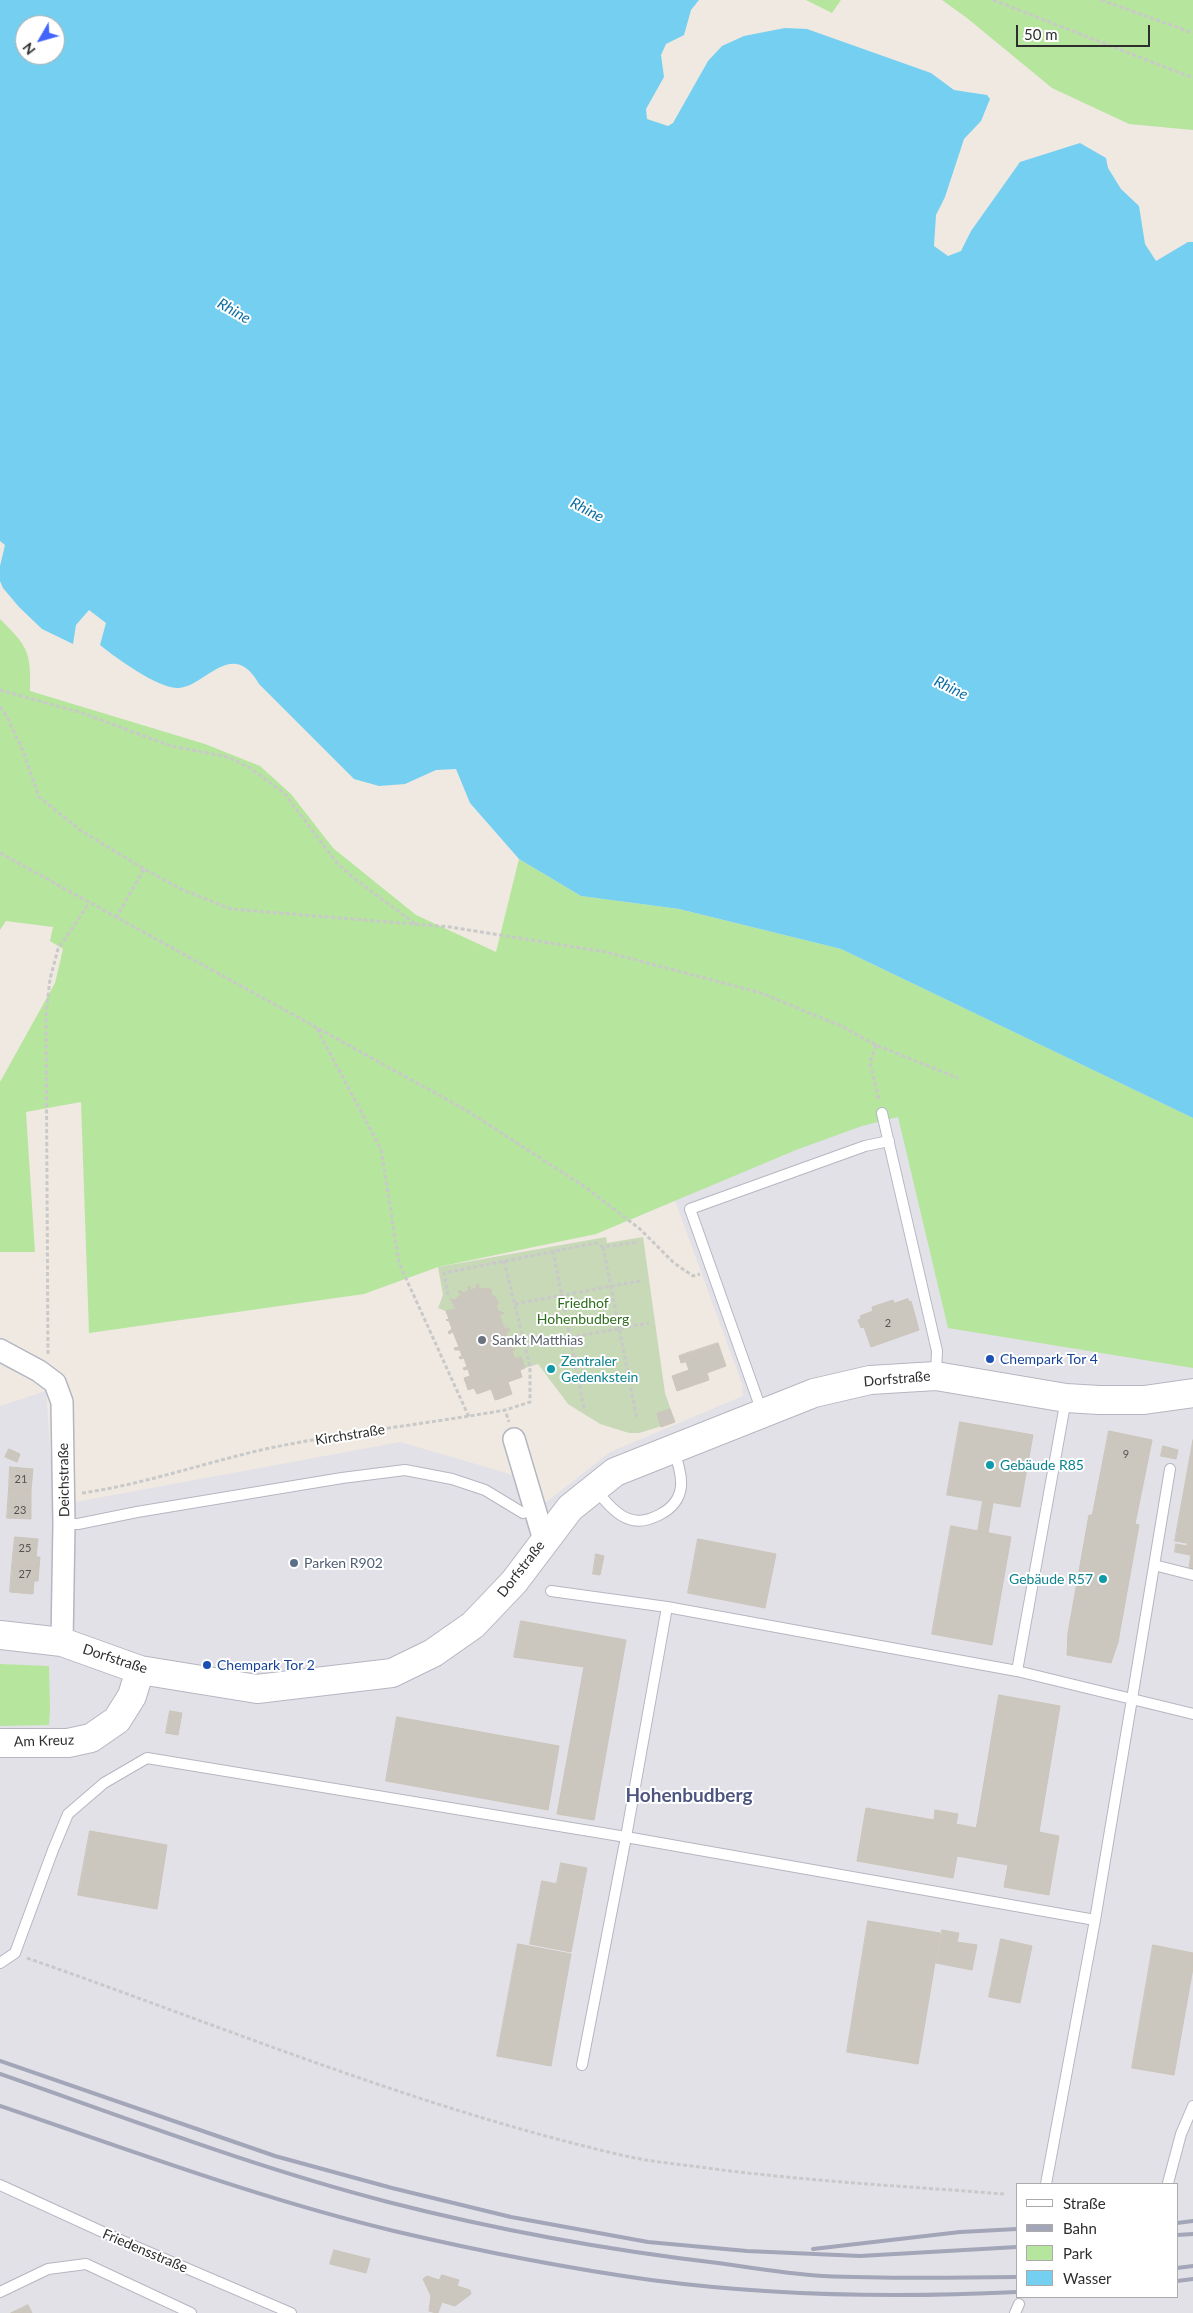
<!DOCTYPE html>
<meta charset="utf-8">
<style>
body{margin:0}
#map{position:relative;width:1193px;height:2313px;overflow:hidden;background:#efe9e1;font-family:Lato,sans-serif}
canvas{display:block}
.legend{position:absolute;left:1016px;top:2183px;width:162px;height:115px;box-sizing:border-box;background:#fff;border:1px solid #ababab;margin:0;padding:6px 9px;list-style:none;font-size:15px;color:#2e2e2e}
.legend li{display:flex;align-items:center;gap:10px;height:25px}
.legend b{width:25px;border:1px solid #ababab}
.north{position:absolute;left:15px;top:15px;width:50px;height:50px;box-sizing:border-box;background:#fff;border:1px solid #ababab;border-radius:50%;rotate:232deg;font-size:14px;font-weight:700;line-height:20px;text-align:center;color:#2e2e2e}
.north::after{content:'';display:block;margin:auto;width:18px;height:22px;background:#4264fb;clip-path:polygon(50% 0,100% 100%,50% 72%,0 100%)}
.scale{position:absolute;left:1016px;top:25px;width:134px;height:22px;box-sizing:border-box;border:2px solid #2e2e2e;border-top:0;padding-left:6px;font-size:15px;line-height:18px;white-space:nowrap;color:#2e2e2e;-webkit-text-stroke:4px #fff;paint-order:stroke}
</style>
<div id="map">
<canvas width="1193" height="2313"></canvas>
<ul class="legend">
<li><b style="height:6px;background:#fff"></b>Straße</li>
<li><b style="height:6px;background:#a3a6b8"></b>Bahn</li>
<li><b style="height:14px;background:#b6e59e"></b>Park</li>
<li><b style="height:14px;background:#75cff0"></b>Wasser</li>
</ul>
<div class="north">N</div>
<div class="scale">50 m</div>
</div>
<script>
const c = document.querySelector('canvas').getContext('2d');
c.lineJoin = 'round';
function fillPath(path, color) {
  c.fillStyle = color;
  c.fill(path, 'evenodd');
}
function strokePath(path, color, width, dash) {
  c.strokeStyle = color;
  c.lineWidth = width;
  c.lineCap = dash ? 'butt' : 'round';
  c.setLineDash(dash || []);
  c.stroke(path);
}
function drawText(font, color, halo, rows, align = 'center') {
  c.font = font + ' Lato,sans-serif';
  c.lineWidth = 4;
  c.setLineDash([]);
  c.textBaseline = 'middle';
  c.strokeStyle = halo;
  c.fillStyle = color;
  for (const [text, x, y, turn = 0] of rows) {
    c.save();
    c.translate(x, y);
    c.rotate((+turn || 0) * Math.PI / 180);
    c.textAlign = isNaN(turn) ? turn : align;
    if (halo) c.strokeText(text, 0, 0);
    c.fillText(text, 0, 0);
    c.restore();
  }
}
fillPath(new Path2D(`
 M881,1043L1193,1185V2313H0V1406L46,1391L54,1506L400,1442L510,1474L544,1504L610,1452L743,1396L742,1384L673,1195ZM1017,2184H1177V2297H1017Z`), '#e3e1e8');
fillPath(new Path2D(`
 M806,0H841L832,13Z
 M942,0H1193V130L1129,124L1052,88L967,18Z
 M0,619C28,647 31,651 30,691L205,744L260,766L291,794L333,848L416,915L496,952L519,859L581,896L679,909L841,949L1193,1118V1368L948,1328L898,1117L862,1126L796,1150L596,1234L438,1267L364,1294L89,1333L81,1102L26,1112L35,1252H0V1082L55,983L63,949L50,941L53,927L6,921L0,930Z
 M0,1664L49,1666L50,1708L49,1725L0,1726Z`), '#b6e59e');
fillPath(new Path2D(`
 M606,1237L607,1243L643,1237L665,1393L675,1422L639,1433H629L600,1424L568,1404L538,1364L525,1368L521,1357L515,1359L512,1351L515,1348L512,1349L506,1333L510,1330L509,1328L505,1329L499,1315L503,1313L498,1311L496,1305L499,1304L495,1296H492L490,1288L489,1290L478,1288L477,1284L476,1288L471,1290L469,1286V1290L463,1293L459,1290L461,1294L455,1300H450L456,1309L448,1312L438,1308L443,1295L438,1267Z`), '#c8d9b8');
fillPath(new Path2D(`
 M0,0H699L691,10L684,35L666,44L661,55L664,77L646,109L647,119L668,126L673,123L708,61L722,46L744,36L785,28L807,29L931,73L954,90L987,95L990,99L981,121L964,139L945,197L936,215L934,246L948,256L961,251L971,231L1020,162L1080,143L1106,158L1108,168L1121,189L1139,206L1145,244L1156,261L1188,242H1193V1118L841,949L679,909L581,896L519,859L470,803L456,769L436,770L405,784L379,786L354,779L259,684C232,636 204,689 177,688C156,687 116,658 100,645L106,623L89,610L76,625L73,644L42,629L19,607L3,588L0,581V566L5,545L0,541ZM25,25H55V55H25Z`), '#75cff0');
const building = new Path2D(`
 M477,1284H479L478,1288L491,1289L492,1296H495L499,1304L496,1305L498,1311L504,1313L499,1315L505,1329L509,1328L510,1330L506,1333L512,1349L515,1348V1350L512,1351L515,1359L521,1357L525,1368L520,1370L522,1377L508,1382L512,1394L499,1399L495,1400L491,1389L477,1394L474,1388L468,1390L464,1378L470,1376L468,1369L464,1370L463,1368L467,1367L464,1358L460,1359L459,1357L462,1356L460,1350H455L454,1348L459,1347L453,1332L449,1334L448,1332L452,1329L449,1321L446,1320L449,1319L446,1311L456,1309L450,1299L455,1300L461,1294L458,1292L460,1290L463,1293L469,1290L468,1287L470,1286L471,1290L476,1288Z
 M908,1299L909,1302L911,1301L919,1330L871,1347L864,1327L861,1328L858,1320L861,1319L860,1316L873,1311L872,1307L893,1300L894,1303Z
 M718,1343L726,1366L707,1373L709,1380L677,1391L672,1376L689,1370L686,1362L696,1359L694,1351Z
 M693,1351L696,1359L681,1363L679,1356Z
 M670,1409L675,1422L661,1427L657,1414Z
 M960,1422L1033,1435L1020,1507L947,1495Z
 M1109,1431L1152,1440L1135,1524L1139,1525L1118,1642L1111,1663L1067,1655L1068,1633L1089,1515H1092Z
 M1193,1440V1569L1189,1568L1192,1547L1187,1546V1543L1175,1541Z
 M1163,1446L1178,1450L1176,1459L1161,1456Z
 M9,1449L20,1454L17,1462L5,1457Z
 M10,1467L33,1469L31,1490L9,1489Z
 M9,1489L31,1490V1519L7,1518Z
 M983,1501L993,1503L988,1533L978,1531Z
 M951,1526L1011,1537L992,1645L932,1634Z
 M15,1537L38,1539L36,1557H40L39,1568L12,1566Z
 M698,1539L776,1554L765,1608L688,1593Z
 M1176,1544L1192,1547L1190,1555L1175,1552Z
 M596,1554L604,1556L600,1575L593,1574Z
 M12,1566L39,1568L38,1581H34L33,1594L10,1592Z
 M521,1621L626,1640L594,1820L557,1814L584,1667L514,1657Z
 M999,1695L1060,1706L1039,1832L1059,1836L1049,1895L1004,1887L1008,1865L957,1856L953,1878L857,1861L866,1808L934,1820L935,1810L958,1814L956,1824L976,1828Z
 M170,1711L182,1713L178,1735L166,1733Z
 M397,1717L559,1746L548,1810L386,1781Z
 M90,1831L167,1845L157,1909L78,1895Z
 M561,1863L587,1868L583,1888L557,1883Z
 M542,1881L583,1889L571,1952L530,1944Z
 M868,1921L940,1933L918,2064L847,2052Z
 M942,1930L959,1933L957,1942L977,1945L972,1970L936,1963Z
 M1001,1939L1032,1946L1020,2003L989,1997Z
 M518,1944L571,1954L551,2066L497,2056Z
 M1153,1945L1193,1953V1968L1174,2075L1132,2068Z
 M334,2250L370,2259L366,2273L330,2264Z
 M442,2275L459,2280L457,2286L470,2290L471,2294L455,2306L442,2302L438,2313H436L429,2311L431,2296L423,2279L427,2276L439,2280Z
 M28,2305L32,2313H11Z`);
fillPath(building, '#cbc7bf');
strokePath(building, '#cbc5ba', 1);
const lane = new Path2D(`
 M882,1113L937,1351L936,1375
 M762,1412L690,1209L865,1146L889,1141
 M1170,1469L1132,1699L1193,1714
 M595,1488C603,1499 616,1515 629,1519C639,1523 649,1520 659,1515C689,1500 683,1475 673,1449
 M64,1524H78L137,1512L342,1478L405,1470L452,1479L485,1490L523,1513L534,1510
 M1154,1565L1193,1575
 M551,1591L667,1607
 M1017,1671L667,1607L626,1837L1095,1920
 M0,1963L15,1953L53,1850L68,1814L104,1783L147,1758L626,1837L582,2065
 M1168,2183L1181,2134L1193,2106
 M1046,2184L1095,1920L1132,1699L1017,1671L1066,1399
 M0,2185L118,2239L291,2313
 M0,2292L48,2269L86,2264L191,2313
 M1015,2313L1019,2304`);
const street = new Path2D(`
 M0,1350L39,1371L55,1383L62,1402L64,1524L62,1642
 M514,1439L544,1540`);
const secondary = new Path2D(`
 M0,1635L62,1642L140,1670L257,1689L392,1673L433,1653L473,1625L514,1582L570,1508L615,1472L814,1393L870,1380L936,1376L1066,1398L1099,1400H1144L1193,1393
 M0,1743H68L91,1738L117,1720L132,1696L140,1670`);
strokePath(lane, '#b4b7c1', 12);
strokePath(street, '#b4b7c1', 24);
strokePath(secondary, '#b4b7c1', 30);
strokePath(new Path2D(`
 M993,0L1193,78
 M1101,0L1193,33
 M0,690L82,713L171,746L228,757L250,768L284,793L337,863L355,879L417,925
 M0,707L6,715L23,751L39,797L80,830L144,869L181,889L231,909L450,927L606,952L761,993L841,1026L876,1045L958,1078
 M0,853L466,1110L585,1187L640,1229L674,1263L693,1276L700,1274
 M116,918L144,869
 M317,1029L381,1149L399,1263L469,1417
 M876,1045L870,1063L879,1100
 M603,1247L637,1419
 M553,1251L584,1408
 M504,1261L530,1366V1402L505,1410
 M448,1295L444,1273L596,1243L603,1247L639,1242
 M515,1304L644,1280
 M525,1346L649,1323
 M48,1354L46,1014L50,979L58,949L89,903
 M82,1493C146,1484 206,1462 270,1448C347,1432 427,1424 505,1410L509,1422
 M27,1958C227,2028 422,2110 630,2157C653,2162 677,2164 700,2167C801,2181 903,2186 1004,2194`), '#c9c9c9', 3, [4, 2.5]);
strokePath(lane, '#fff', 10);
strokePath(street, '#fff', 21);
strokePath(secondary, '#fff', 28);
strokePath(new Path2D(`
 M0,2061L275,2156L392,2188L511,2217L648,2242L747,2251L860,2256L1017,2247
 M0,2074C129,2119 256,2168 388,2202C497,2230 607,2250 718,2263C753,2268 788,2274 823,2276C887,2279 952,2278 1017,2277
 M0,2106C130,2150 260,2199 394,2231C479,2251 565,2268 651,2280C772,2296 895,2298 1017,2292
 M1177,2223L1193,2221
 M1177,2235L1193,2234
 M813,2249L960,2232L1017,2229
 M1177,2268L1193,2266
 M1177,2281L1193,2279`), '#a3a6b8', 4);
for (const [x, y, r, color] of [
 [482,1340,5,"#6b7280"],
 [990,1359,5,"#1a4fb4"],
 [551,1369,5,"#0f9aa8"],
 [990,1465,5,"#0f9aa8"],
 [294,1563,5,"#5c6f8a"],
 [1103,1579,5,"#0f9aa8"],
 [207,1665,5,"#1a4fb4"]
]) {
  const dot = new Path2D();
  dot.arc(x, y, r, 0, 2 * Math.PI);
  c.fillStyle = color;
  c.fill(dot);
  strokePath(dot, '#fff', 2);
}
drawText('11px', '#555452', null, [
 ["2",888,1323],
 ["9",1126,1454],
 ["21",21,1479],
 ["23",20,1510],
 ["25",25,1548],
 ["27",25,1574]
]);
drawText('14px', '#2c6e1b', '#fff', [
 ["Friedhof",583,1303],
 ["Hohenbudberg",583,1319]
]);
drawText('14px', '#5b616d', '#fff', [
 ["Sankt Matthias",492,1340]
], 'left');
drawText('14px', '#164399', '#fff', [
 ["Chempark Tor 4",1000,1359],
 ["Chempark Tor 2",217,1665]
], 'left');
drawText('14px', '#0d838f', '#fff', [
 ["Zentraler",561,1361],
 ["Gedenkstein",561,1377],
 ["Gebäude R85",1000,1465],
 ["Gebäude R57",1093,1579,"right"]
], 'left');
drawText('14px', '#2e2e2e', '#fff', [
 ["Dorfstraße",897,1379,-5],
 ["Kirchstraße",350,1435,-9],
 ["Deichstraße",64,1480,-91],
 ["Dorfstraße",521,1569,-52],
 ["Dorfstraße",115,1659,18],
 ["Am Kreuz",44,1741,-2],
 ["Friedensstraße",145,2251,23]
]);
drawText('14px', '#4e5e75', '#fff', [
 ["Parken R902",304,1563]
], 'left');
drawText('italic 15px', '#0d6fa3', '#fff', [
 ["Rhine",234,311,30],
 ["Rhine",587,510,27],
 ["Rhine",951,688,26]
]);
drawText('bold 19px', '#4d5680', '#fff', [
 ["Hohenbudberg",689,1796]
]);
</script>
